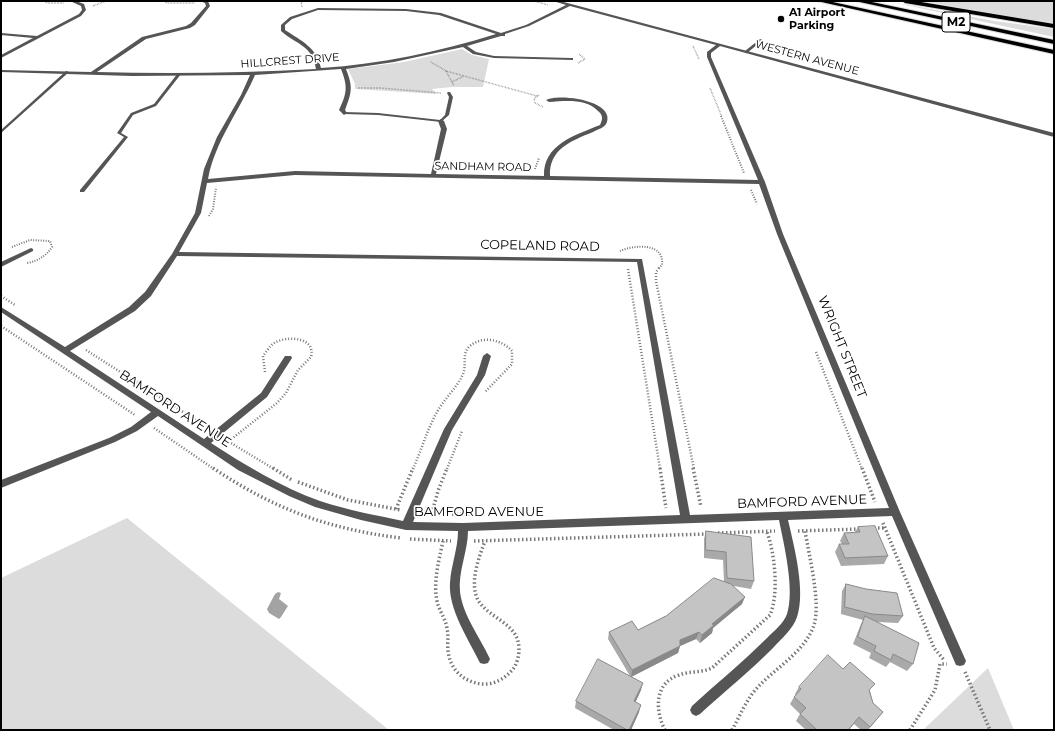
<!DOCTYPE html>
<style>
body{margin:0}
#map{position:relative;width:1055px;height:731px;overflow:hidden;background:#fff;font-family:Montserrat,sans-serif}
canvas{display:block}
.frame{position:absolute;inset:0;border:2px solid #000;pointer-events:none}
</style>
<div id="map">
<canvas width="1055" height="731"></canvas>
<div class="frame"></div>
</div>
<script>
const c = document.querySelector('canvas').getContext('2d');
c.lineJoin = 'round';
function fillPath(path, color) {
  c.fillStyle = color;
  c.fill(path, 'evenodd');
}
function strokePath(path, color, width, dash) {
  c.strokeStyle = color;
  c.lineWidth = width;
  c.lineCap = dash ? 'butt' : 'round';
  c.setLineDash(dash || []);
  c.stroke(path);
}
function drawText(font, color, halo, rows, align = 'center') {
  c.font = font + ' Montserrat,sans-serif';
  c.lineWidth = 3.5;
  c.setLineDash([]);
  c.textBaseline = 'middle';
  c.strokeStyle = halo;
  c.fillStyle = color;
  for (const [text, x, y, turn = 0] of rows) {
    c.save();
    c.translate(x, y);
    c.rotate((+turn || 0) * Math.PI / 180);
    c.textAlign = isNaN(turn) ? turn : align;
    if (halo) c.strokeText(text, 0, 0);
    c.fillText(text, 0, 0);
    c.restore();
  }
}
fillPath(new Path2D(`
 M887,1L995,21L1054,29V37Z
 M924,1H1054V23L1002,16Z
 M462,49L472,55L489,59L483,87H452L432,89L437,94L355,89V84L348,69L404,62Z
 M127,518L389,730H1V578Z
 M988,668L1014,730H923Z`), '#dcdcdc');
fillPath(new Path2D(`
 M278,592L281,593L279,599L288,606L281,617L279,619L269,613L267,609L275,594Z`), '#a3a3a3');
const highway = new Path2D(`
 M817,1H828L1054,50V54Z
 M855,1H867L1054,40V44Z
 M902,1H915L1054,24V28L905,3Z`);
strokePath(highway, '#dbdbdb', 2);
strokePath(new Path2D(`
 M44,1L47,3H64
 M165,1L166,3H195
 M534,1L548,5
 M93,6L106,1
 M302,7L301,3L304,1
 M693,46L699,59
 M431,62L446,71L454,86
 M578,63L585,59L579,54
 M446,71L537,96L540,95
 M452,82L464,76
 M358,88H380L441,93
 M710,88L722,117
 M537,96L534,99L535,103L543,107`), '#777', 1.5, [0.5, 1]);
strokePath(new Path2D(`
 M721,116L744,173
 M535,169L539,158
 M751,190L757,204
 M209,216L213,209L216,188
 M12,247L30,240L50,241L52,247C46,256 38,261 27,263
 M620,251C633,245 665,242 662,265L658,269`), '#777', 2, [1, 1.5]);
strokePath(new Path2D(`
 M659,268L656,272V281L694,469
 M628,269L660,469
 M1,296L15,305
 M1,326L135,415
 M86,350L208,428
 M816,352L862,469
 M154,428L214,469
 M226,440L274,469
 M229,441L277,403L286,393L298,370L311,357C316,337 288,336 276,342C270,345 267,351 263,356L265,372
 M413,469C421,451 427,430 437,412C444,399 457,388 463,374C467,365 461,354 470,346C483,335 502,340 512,351V364L485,392
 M447,469L462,431`), '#777', 2.5, [1, 2]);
strokePath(new Path2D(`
 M213,468C274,509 328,529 401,538
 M273,468L292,480
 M660,468L666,508
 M693,468L701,507
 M862,468L875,502
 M298,482L348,500L401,510
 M396,509L413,468
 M424,512L447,514
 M432,513L438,491L447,468
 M452,514H471
 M883,523L934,648L944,660
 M874,528H885
 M798,531L859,529
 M718,533L775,531
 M410,539L451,541
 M443,541C439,561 433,581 437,601C439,611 446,619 447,629C449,636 447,644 448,651C450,669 463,682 482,684C494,685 506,678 513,669C517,664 519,656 519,649C519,623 489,619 478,600C469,583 479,557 485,541
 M474,541L707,534
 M965,672L990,730
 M665,730C655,711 654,683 679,675C689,671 701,673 712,668L770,615C779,594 775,554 767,532
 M732,730C740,716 746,700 757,688C775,668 805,652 814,625C821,603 809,555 805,531
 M910,730L935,690L940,664H947`), '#777', 3.5, [1.5, 2.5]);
fillPath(new Path2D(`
 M760,39L763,40L747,53H745V51Z
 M66,71L69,72L1,133V130Z
 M178,73L181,74L156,106L133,115L121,133L128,137L84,192H80V190L124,137L117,133L131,113L154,104Z
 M448,92H450L453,97L449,115L441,122L378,115L344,114L342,113L344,112L378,113L440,120L445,115L449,97L447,93Z`), '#555');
fillPath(new Path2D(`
 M70,1H76L84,4L86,10L81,16L1,58V55L33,38L1,35V33L37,36L79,14L82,10L81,6Z
 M200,1H208L210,6L195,25L190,28L146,39L97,72C170,74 243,73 316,69C312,45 297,45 281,31V25L290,17L318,8L406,9L441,13L501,33L526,25L566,5L553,1H560L1054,133V137L720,46L711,53V57L765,182L783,234L900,512L966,661L964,665L960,666L956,665L892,516L788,520C794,546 806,591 797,617C793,629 781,639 773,648C750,671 724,692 700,714L696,716L692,714L690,710L692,706C717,683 743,662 767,638C774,631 784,623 787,614C795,590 784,545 779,520L468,531C468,551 458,571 460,592C463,616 480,637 490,659L488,663L484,664L480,663C469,640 448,609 450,583C451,565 458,549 458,531L406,530L361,520L315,507L289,496L238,470L158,416L137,431L115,442L1,488V480L109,438L131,427L151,412L1,312V307L65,347L129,307L145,292L172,254L195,213L204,169L217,137L241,95L250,75L132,76L1,72V70L91,72L142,37L186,26L191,23L206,6L205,3ZM570,6L716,45L707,52V57L758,180L550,176C549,149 571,141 593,132C598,129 605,128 607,122C614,100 558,93 546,100L549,102C565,101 586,98 598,111C603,115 603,119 600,125C576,135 543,144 544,176L436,174L447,129L444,121L441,119L438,121L441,129L431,174L295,171L208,179C215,141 240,110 255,75L341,69C348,87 347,93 339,110L344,115L347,113L345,110C352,92 353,87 346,69L394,62L463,47L473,54L494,58L573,60V58H571L494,56L476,52L467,46L501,36H505V34L529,26ZM318,10L406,11L439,15L496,34C439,52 381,64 321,68C317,48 302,41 285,30V25L292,19ZM295,175L759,184L777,234L889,508L690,515L642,259L179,252L201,213L207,183ZM177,256L637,262L680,515L463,523L413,522L452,430L485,375L491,356L487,353L483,356L477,375L444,429L403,521C375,515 347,510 320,501C281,487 245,465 211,443L267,397L292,358L291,356H285L261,393L204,439L70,351L135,311L151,296Z
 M31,248L33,249V251L1,267V262Z`), '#555');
fillPath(highway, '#000');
fillPath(new Path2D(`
 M858,527L888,556L884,564L841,566L835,552L839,544H842L840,541L844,533L855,532Z
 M706,531L754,581L751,589L734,586L742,604L713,628L712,633L700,643L696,639L680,646L678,653L631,677L641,690L635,702L639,712L631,730H614L575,708L576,701L630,676L608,639L609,632L638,630L666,616L724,582L723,560L704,558V539Z
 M846,584L903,616L898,623L877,622L913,664L907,671L890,662L886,667L869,658L871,653L853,644L861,624L863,620L841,614L842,591Z
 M843,669L870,691L873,703L883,712L868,730H861L854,724L849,730H806L796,721L800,714L790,704L794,697L796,695L795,694L799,687Z`), '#a9a9a9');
fillPath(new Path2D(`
 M745,597L742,604L713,628L712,633L700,643L702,635L712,624Z
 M699,632L696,639L680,646L678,653L631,677L632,670L680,640Z
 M643,683L641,690L633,708L634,701Z
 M641,705L639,712L631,730H629Z`), '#898989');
const building = new Path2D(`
 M875,526L888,556L845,558L839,544H849L844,533L860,532L858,527Z
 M706,531L751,537L754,581L727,578L726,552L706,550Z
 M714,578L731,584L745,597L712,624L714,625L702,635L699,632L680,640V646L632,670L609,632L632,621L638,630L666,616Z
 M846,584L866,589L897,593L903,616L872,614L845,607Z
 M865,616L919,643L913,664L893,654L891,660L874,651L876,646L858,637Z
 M828,655L843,669L850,662L875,684L869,690L873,703L883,712L870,727L859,717L848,730H817L800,714L806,708L794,697L801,689L799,687Z
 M598,659L643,683L634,701L641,705L629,730H627L576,701Z`);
fillPath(building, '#c4c4c4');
strokePath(building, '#898989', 1);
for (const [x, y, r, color] of [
 [781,19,4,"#000"]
]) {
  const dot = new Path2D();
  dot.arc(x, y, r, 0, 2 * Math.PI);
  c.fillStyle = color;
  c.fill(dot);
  strokePath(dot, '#fff', 1.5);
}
drawText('bold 11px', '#000', '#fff', [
 ["A1 Airport",789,13],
 ["Parking",789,26]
], 'left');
drawText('11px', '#000', '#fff', [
 ["WESTERN AVENUE",807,58,15],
 ["HILLCREST DRIVE",290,61,-4],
 ["SANDHAM ROAD",483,167,1]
]);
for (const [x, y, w] of [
 [956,22,28]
]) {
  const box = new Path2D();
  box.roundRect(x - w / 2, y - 10, w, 20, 3);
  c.fillStyle = '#fff';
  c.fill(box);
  strokePath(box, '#000', 1);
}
drawText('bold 12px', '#000', null, [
 ["M2",956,22]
]);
drawText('13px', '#000', '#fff', [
 ["COPELAND ROAD",540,246,1],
 ["WRIGHT STREET",842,347,68],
 ["BAMFORD AVENUE",175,409,33],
 ["BAMFORD AVENUE",802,502,-2],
 ["BAMFORD AVENUE",479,512]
]);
</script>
